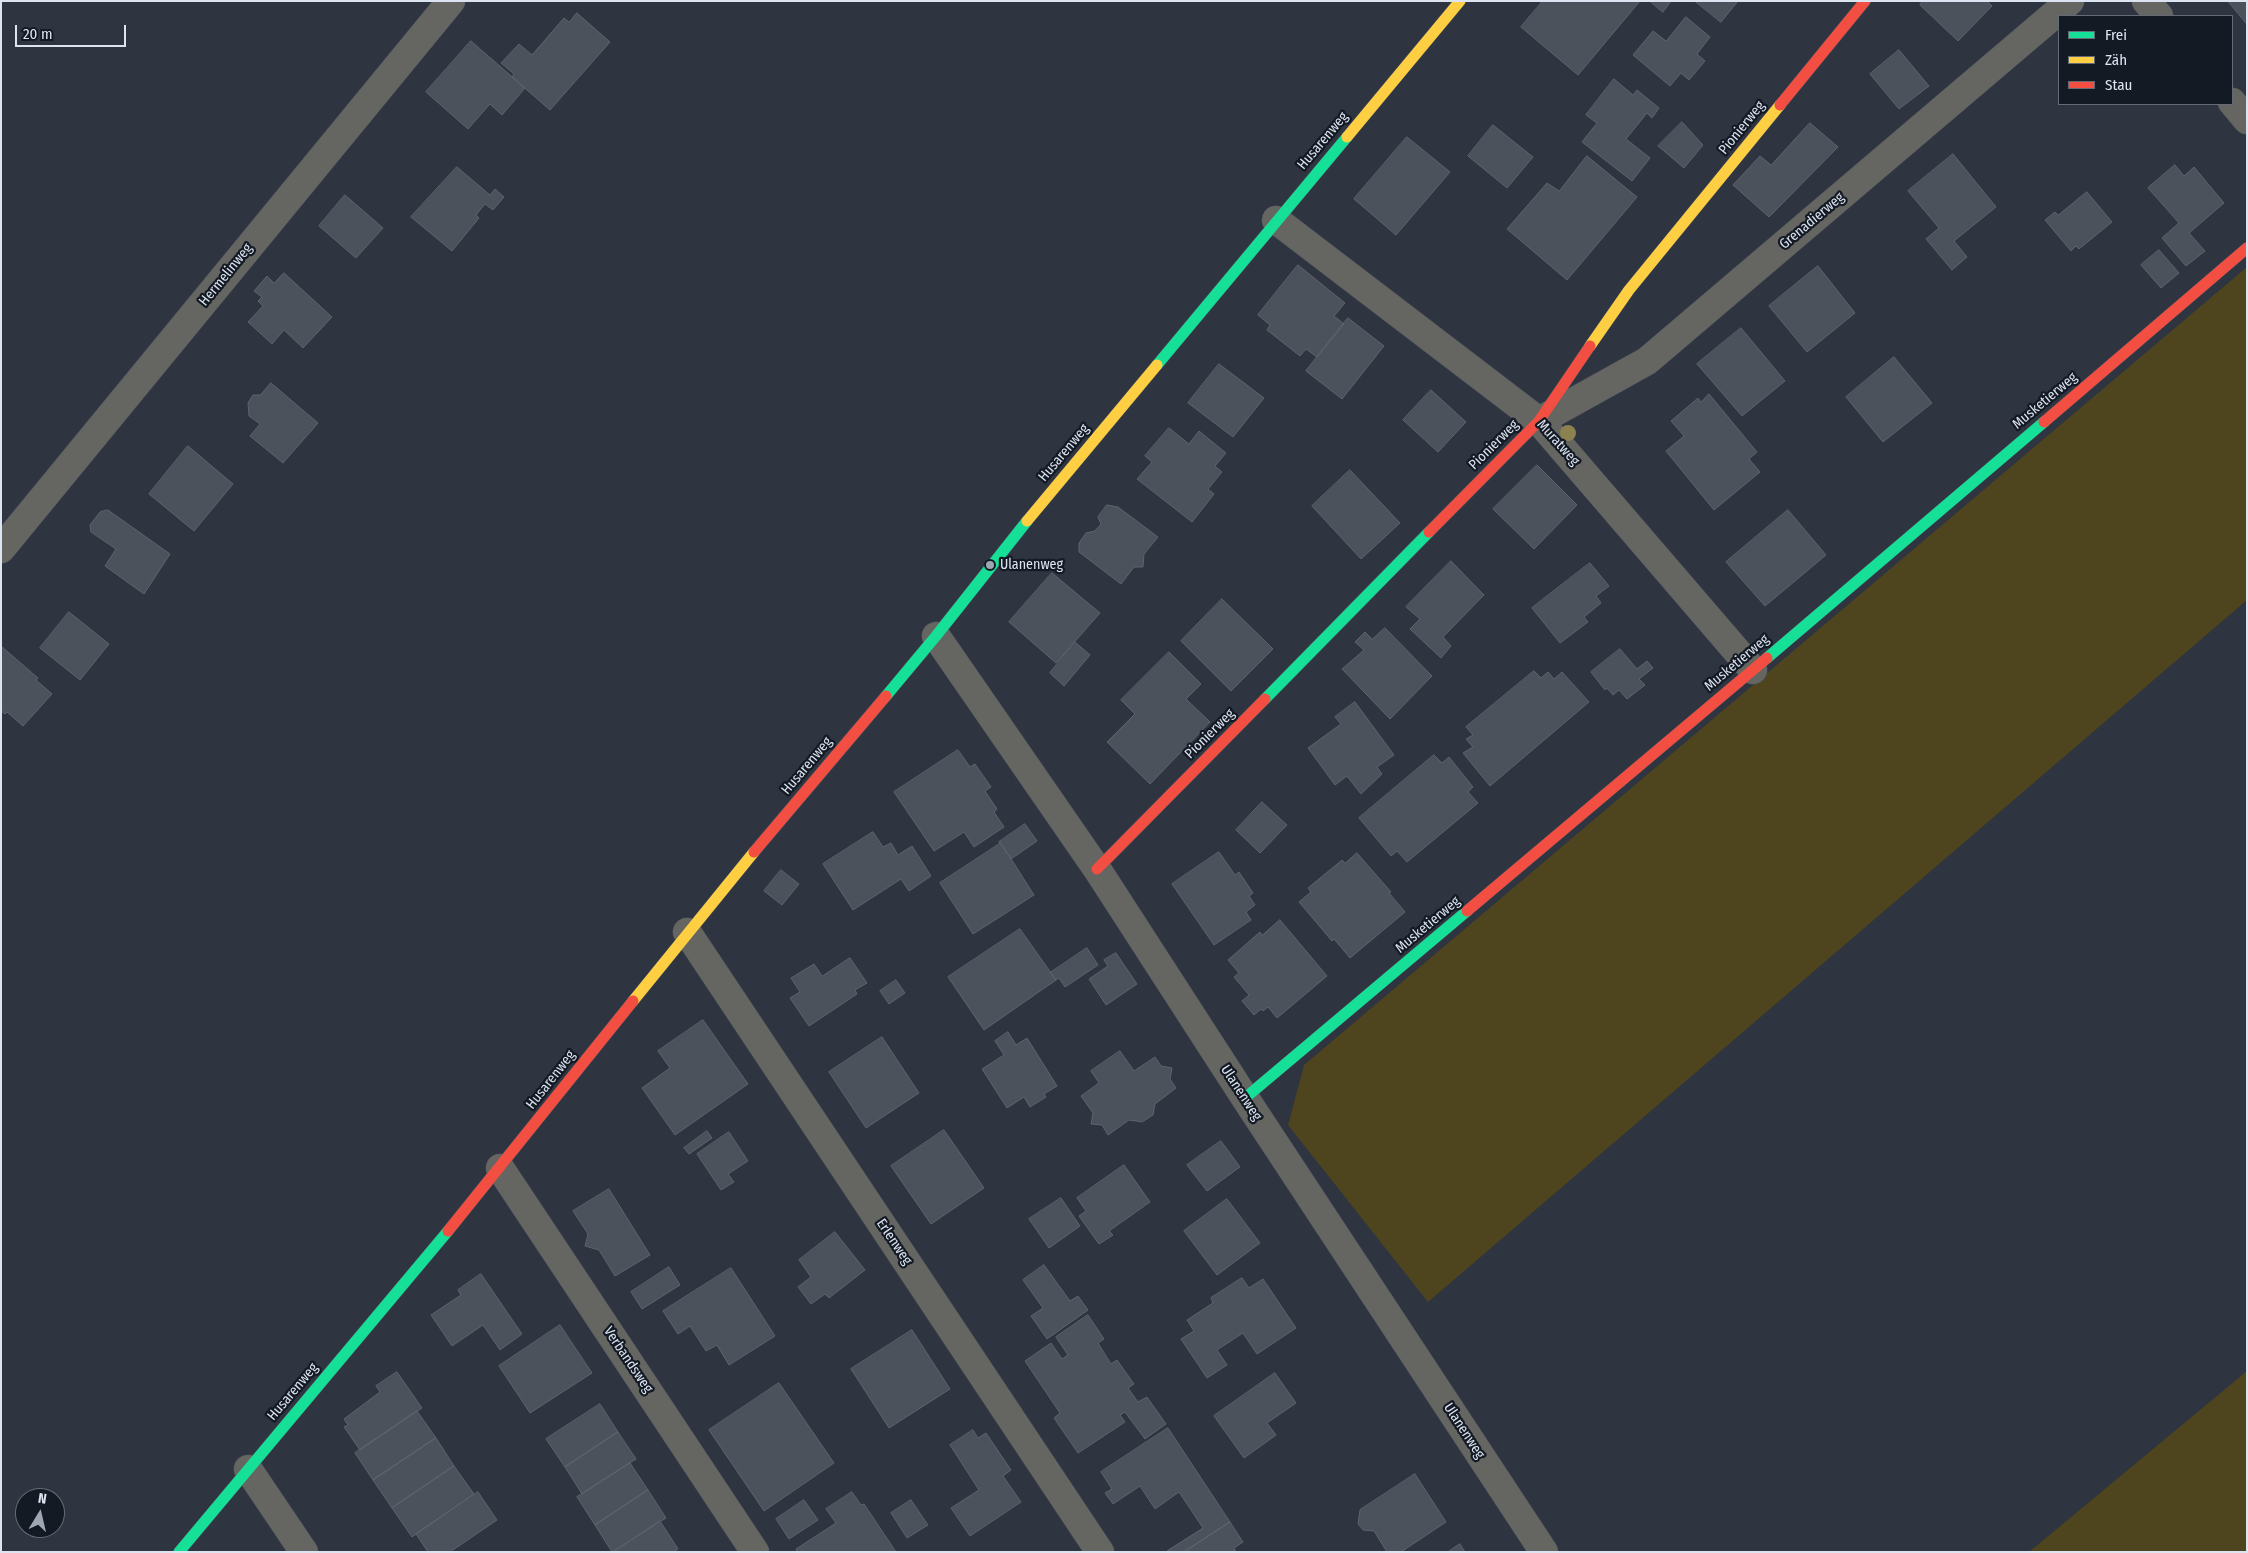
<!DOCTYPE html>
<meta charset="utf-8">
<style>
body{margin:0}
#map{position:relative;width:2248px;height:1553px;overflow:hidden;background:#2e3440;font-family:"Fira Sans Condensed",sans-serif}
canvas{display:block}
.frame{position:absolute;inset:0;border:2px solid #dce4f2;pointer-events:none}
.legend{position:absolute;left:2058px;top:15px;width:175px;height:90px;box-sizing:border-box;background:#141a24;border:1px solid #646b76;margin:0;padding:6px 9px;list-style:none;font-size:15px;color:#dce4f2}
.legend li{display:flex;align-items:center;gap:10px;height:25px}
.legend b{width:25px;border:1px solid #646b76}
.north{position:absolute;left:15px;top:1488px;width:50px;height:50px;box-sizing:border-box;background:#141a24;border:1px solid #646b76;border-radius:50%;rotate:9deg;font-size:14px;font-weight:700;line-height:20px;text-align:center;color:#dce4f2}
.north::after{content:'';display:block;margin:auto;width:18px;height:22px;background:#9fa6b4;clip-path:polygon(50% 0,100% 100%,50% 72%,0 100%)}
.scale{position:absolute;left:15px;top:25px;width:111px;height:22px;box-sizing:border-box;border:2px solid #dce4f2;border-top:0;padding-left:6px;font-size:15px;line-height:18px;white-space:nowrap;color:#dce4f2;-webkit-text-stroke:4px #141a24;paint-order:stroke}
</style>
<div id="map">
<canvas width="2248" height="1553"></canvas>
<div class="frame"></div>
<ul class="legend">
<li><b style="height:6px;background:#16e098"></b>Frei</li>
<li><b style="height:6px;background:#ffcf43"></b>Zäh</li>
<li><b style="height:6px;background:#f24e42"></b>Stau</li>
</ul>
<div class="north">N</div>
<div class="scale">20 m</div>
</div>
<script>
const c = document.querySelector('canvas').getContext('2d');
c.lineJoin = 'round';
function fillPath(path, color) {
  c.fillStyle = color;
  c.fill(path, 'evenodd');
}
function strokePath(path, color, width, dash) {
  c.strokeStyle = color;
  c.lineWidth = width;
  c.lineCap = dash ? 'butt' : 'round';
  c.setLineDash(dash || []);
  c.stroke(path);
}
function drawText(font, color, halo, rows, align = 'center') {
  c.font = font + ' "Fira Sans Condensed",sans-serif';
  c.lineWidth = 4.5;
  c.setLineDash([]);
  c.textBaseline = 'middle';
  c.strokeStyle = halo;
  c.fillStyle = color;
  for (const [text, x, y, turn = 0] of rows) {
    c.save();
    c.translate(x, y);
    c.rotate((+turn || 0) * Math.PI / 180);
    c.textAlign = isNaN(turn) ? turn : align;
    if (halo) c.strokeText(text, 0, 0);
    c.fillText(text, 0, 0);
    c.restore();
  }
}
fillPath(new Path2D(`
 M2247,267V600L1428,1302L1288,1125L1304,1065Z
 M2247,1370V1552H2029L2247,1371Z`), '#4e451f');
const building = new Path2D(`
 M1543,1H1640L1578,75L1521,27Z
 M1650,1H1671L1663,12Z
 M1695,1H1738L1721,22Z
 M1923,1H1987L1992,6L1958,41L1920,5Z
 M2228,1H2247V24Z
 M577,13L610,42L550,110L512,77L514,74L501,63L519,44L532,55L564,18L569,22Z
 M1686,17L1710,37L1697,54L1705,61L1689,80L1681,73L1670,86L1633,55L1653,31L1666,41Z
 M471,41L525,88L502,115L490,104L468,129L426,92Z
 M1899,50L1929,86L1899,109L1870,74Z
 M1614,79L1633,95L1637,90L1659,108L1652,118L1647,113L1626,139L1650,158L1632,181L1582,142L1597,123L1586,115Z
 M1682,122L1703,145L1684,168L1658,146Z
 M1810,123L1838,147L1769,217L1733,185L1760,156L1771,165Z
 M1493,125L1533,157L1507,188L1468,156Z
 M1407,137L1450,172L1396,235L1354,199Z
 M1953,154L1996,207L1954,241L1967,257L1952,270L1926,239L1939,228L1908,191Z
 M1587,156L1637,197L1567,280L1507,229L1547,183L1559,191Z
 M2175,165L2184,176L2194,167L2224,203L2189,233L2205,251L2186,266L2162,238L2179,223L2148,188Z
 M457,167L490,195L495,189L504,197L493,210L485,204L476,215L479,218L452,251L411,217Z
 M2087,192L2112,222L2079,249L2076,246L2071,251L2045,220L2055,212L2058,215Z
 M345,195L383,228L356,258L319,226Z
 M2159,250L2179,273L2161,288L2141,265Z
 M1298,265L1345,303L1334,316L1344,324L1317,357L1306,349L1300,356L1267,330L1270,325L1258,315Z
 M1818,266L1855,313L1807,352L1769,306Z
 M284,273L332,317L303,348L284,330L272,344L248,322L263,306L258,301L262,297L254,291L267,276L274,283Z
 M1348,318L1384,346L1342,399L1306,371Z
 M1741,328L1785,381L1742,416L1697,364Z
 M1894,357L1932,403L1883,442L1846,397Z
 M1219,364L1264,398L1233,437L1188,403Z
 M271,383L318,423L283,463L250,436L260,424L249,416L248,403L253,395H260Z
 M1431,390L1466,422L1438,452L1403,420Z
 M1709,394L1757,452L1749,459L1760,472L1714,510L1666,451L1684,436L1671,421L1698,398L1701,402Z
 M1169,428L1189,444L1199,431L1226,453L1215,466L1222,472L1208,489L1214,494L1192,522L1137,479L1152,462L1145,456Z
 M188,446L233,484L194,531L149,494Z
 M1537,465L1577,505L1534,549L1493,509Z
 M1350,470L1400,523L1361,559L1312,506Z
 M1107,505L1118,507L1158,537L1144,554L1143,567H1134L1121,584L1079,552V543L1086,533L1095,531L1101,524L1098,517Z
 M108,510L170,554L144,594L105,566L116,549L91,532L90,525L100,512Z
 M1788,510L1826,555L1765,606L1726,562Z
 M1451,561L1484,595L1443,637L1451,646L1441,658L1410,629L1420,619L1406,607Z
 M1590,563L1609,586L1596,596L1601,603L1584,617L1588,622L1560,643L1532,608Z
 M1052,573L1100,613L1056,663L1009,622Z
 M1222,599L1273,649L1231,691L1181,641Z
 M69,612L109,644L80,680L40,648Z
 M1385,628L1432,676L1390,719L1342,669L1364,650L1355,642L1365,632L1372,639Z
 M1075,642L1090,655L1064,686L1050,673Z
 M1,646L38,678L36,680L52,694L23,726L7,712L5,714L1,711Z
 M1620,649L1637,669L1647,661L1653,668L1639,679L1645,685L1627,699L1619,690L1613,695L1607,688L1605,690L1591,672Z
 M1169,652L1201,684L1186,699L1210,722L1150,784L1107,742L1135,714L1121,700Z
 M1534,671L1541,678L1548,672L1554,679L1562,672L1589,702L1490,786L1463,753L1473,747L1466,739L1473,735L1466,727Z
 M1355,702L1394,755L1377,767L1382,774L1361,794L1347,776L1335,785L1308,748L1341,724L1335,717Z
 M958,750L970,767L975,764L991,787L985,791L997,809L994,812L1004,827L974,847L964,832L934,851L894,792Z
 M1434,755L1442,763L1449,757L1473,787L1468,792L1478,803L1407,862L1397,851L1391,856L1359,818Z
 M1262,802L1287,825L1260,853L1236,830Z
 M1025,824L1037,841L1011,859L999,842Z
 M873,832L883,847L891,843L898,855L912,846L931,876L909,891L901,879L853,910L823,864Z
 M1001,843L1034,895L973,934L940,883Z
 M1219,852L1235,875L1239,872L1253,893L1249,896L1255,905L1246,912L1251,920L1214,945L1172,884Z
 M1357,853L1391,892L1389,893L1405,912L1350,958L1334,939L1332,941L1299,902L1311,892L1308,888L1342,860L1345,863Z
 M781,870L799,884L782,905L764,891Z
 M1280,920L1327,976L1277,1018L1268,1007L1263,1011L1261,1009L1254,1015L1242,1001L1249,995L1234,977L1239,973L1228,960L1260,932L1262,935Z
 M1020,929L1056,980L984,1030L948,977Z
 M1087,948L1098,965L1065,987L1059,978L1056,980L1050,973Z
 M1116,953L1137,984L1106,1005L1089,979L1108,966L1104,960Z
 M850,958L867,983L855,990L857,994L809,1026L790,998L800,992L791,978L814,964L822,976Z
 M896,980L905,993L889,1004L880,991Z
 M703,1020L748,1084L675,1135L642,1088L670,1068L658,1051Z
 M1008,1032L1016,1045L1027,1038L1057,1086L1044,1094L1046,1097L1030,1107L1024,1097L1007,1108L982,1069L1004,1055L995,1041Z
 M882,1037L919,1093L866,1128L829,1072Z
 M1120,1051L1134,1071L1155,1057L1161,1066L1172,1068L1170,1079L1176,1088L1155,1104L1153,1115L1142,1122L1129,1120L1108,1135L1102,1125L1091,1124L1093,1113L1081,1096L1099,1083L1091,1071Z
 M944,1130L984,1188L931,1224L891,1166Z
 M707,1131L712,1138L689,1154L684,1148Z
 M729,1132L748,1161L728,1174L734,1182L721,1190L697,1154Z
 M1221,1141L1240,1167L1207,1191L1187,1165Z
 M1124,1165L1150,1202L1109,1231L1113,1235L1099,1244L1079,1216L1086,1211L1077,1198Z
 M609,1189L650,1255L615,1276L599,1250L585,1246L588,1234L573,1211Z
 M1061,1198L1080,1226L1049,1248L1029,1219Z
 M1227,1199L1260,1243L1217,1275L1184,1231Z
 M835,1232L865,1270L829,1298L825,1294L811,1304L798,1287L811,1277L799,1260Z
 M1044,1265L1070,1301L1078,1296L1088,1310L1047,1339L1031,1316L1043,1308L1023,1280Z
 M669,1267L680,1285L642,1309L631,1292Z
 M731,1268L775,1336L729,1365L717,1345L706,1351L690,1326L678,1334L663,1311Z
 M481,1274L522,1334L500,1350L483,1325L452,1346L431,1315L461,1295L458,1290Z
 M1242,1278L1249,1288L1263,1279L1296,1328L1257,1354L1243,1333L1217,1350L1227,1365L1207,1378L1181,1339L1194,1331L1187,1320L1213,1303L1211,1298Z
 M1088,1315L1104,1339L1098,1343L1111,1364L1117,1360L1134,1384L1128,1388L1138,1402L1147,1397L1166,1424L1145,1439L1125,1412L1120,1415L1125,1422L1078,1453L1054,1418L1060,1413L1025,1361L1051,1343L1062,1359L1068,1355L1056,1337Z
 M560,1325L592,1373L530,1413L499,1366Z
 M912,1330L950,1389L889,1428L851,1369Z
 M397,1372L422,1408L360,1450L344,1427L348,1425L344,1419L380,1392L376,1386Z
 M1275,1373L1296,1403L1267,1423L1276,1435L1244,1458L1214,1416Z
 M779,1383L834,1463L764,1511L709,1430Z
 M600,1404L618,1432L565,1467L546,1439Z
 M417,1411L436,1438L373,1480L355,1453Z
 M1168,1428L1230,1522L1184,1552L1167,1551L1203,1528L1179,1492L1155,1509L1140,1486L1113,1504L1105,1493L1112,1489L1101,1472Z
 M973,1430L978,1438L986,1433L1011,1470L1003,1476L1021,1502L970,1536L951,1508L979,1490L950,1445Z
 M618,1432L636,1459L582,1494L565,1467Z
 M436,1438L454,1466L392,1508L373,1480Z
 M630,1463L648,1490L595,1525L577,1497Z
 M454,1466L474,1494L412,1537L392,1508Z
 M1415,1474L1446,1522L1401,1552H1387L1374,1531L1363,1530L1358,1524L1360,1510Z
 M648,1490L666,1518L612,1552L595,1525Z
 M478,1492L497,1520L450,1552H428L416,1534Z
 M852,1492L861,1505L864,1504L896,1552H797L796,1549L836,1523L826,1509Z
 M804,1500L818,1520L789,1539L776,1519Z
 M911,1500L928,1525L907,1538L891,1513Z
 M660,1521L678,1549L673,1552H614Z
 M1230,1522L1243,1542L1234,1548L1236,1552H1184Z
 M1460,1544L1465,1552H1448Z`);
fillPath(building, '#4c525c');
strokePath(building, '#5e636e', 1);
const street = new Path2D(`
 M2146,1L2159,16
 M2232,102L2247,120
 M1276,220L1539,421L1753,670
 M1539,421L1647,361L2070,1
 M1,549L451,1
 M936,636L1097,869L1245,1098L1544,1552
 M687,932L1100,1552
 M500,1168L755,1552
 M248,1469L304,1552`);
const fast = new Path2D(`
 M1157,365L1347,137
 M1767,658L2044,422
 M886,696L936,636L1027,521
 M1265,699L1429,532
 M1245,1098L1467,911
 M179,1552L448,1231`);
const slow = new Path2D(`
 M1347,137L1460,1
 M1590,346L1629,290L1780,105
 M1027,521L1157,365
 M633,1001L754,852`);
const jam = new Path2D(`
 M1780,105L1865,1
 M2044,422L2247,248
 M1429,532L1539,421L1590,346
 M754,852L886,696
 M1097,869L1265,699
 M1467,911L1767,658
 M448,1231L633,1001`);
strokePath(street, '#4c515b', 29);
strokePath(fast, '#4c515b', 12);
strokePath(slow, '#4c515b', 12);
strokePath(jam, '#4c515b', 12);
strokePath(street, '#656661', 28);
strokePath(fast, '#16e098', 11);
strokePath(slow, '#ffcf43', 11);
strokePath(jam, '#f24e42', 11);
c.fillStyle = '#8c824f';
for (const [x, y] of [
 [1568,433]
]) {
  c.beginPath();
  c.arc(x, y, 8, 0, 2 * Math.PI);
  c.fill();
}
for (const [x, y, r, color] of [
 [990,565,5,"#9fa6b4"]
]) {
  const dot = new Path2D();
  dot.arc(x, y, r, 0, 2 * Math.PI);
  c.fillStyle = color;
  c.fill(dot);
  strokePath(dot, '#141a24', 2);
}
drawText('14px', '#dce4f2', '#141a24', [
 ["Pionierweg",1742,128,-51],
 ["Husarenweg",1323,141,-50],
 ["Grenadierweg",1812,221,-40],
 ["Hermelinweg",226,275,-51],
 ["Musketierweg",2045,401,-40],
 ["Muratweg",1558,443,48],
 ["Pionierweg",1494,445,-45],
 ["Husarenweg",1064,453,-50],
 ["Musketierweg",1737,663,-40],
 ["Pionierweg",1210,734,-45],
 ["Husarenweg",807,766,-50],
 ["Musketierweg",1428,925,-40],
 ["Husarenweg",551,1080,-52],
 ["Ulanenweg",1241,1093,57],
 ["Erlenweg",894,1242,56],
 ["Verbandsweg",628,1360,56],
 ["Husarenweg",293,1392,-50],
 ["Ulanenweg",1464,1431,57]
]);
drawText('14px', '#dce4f2', '#141a24', [
 ["Ulanenweg",1000,565]
], 'left');
</script>
